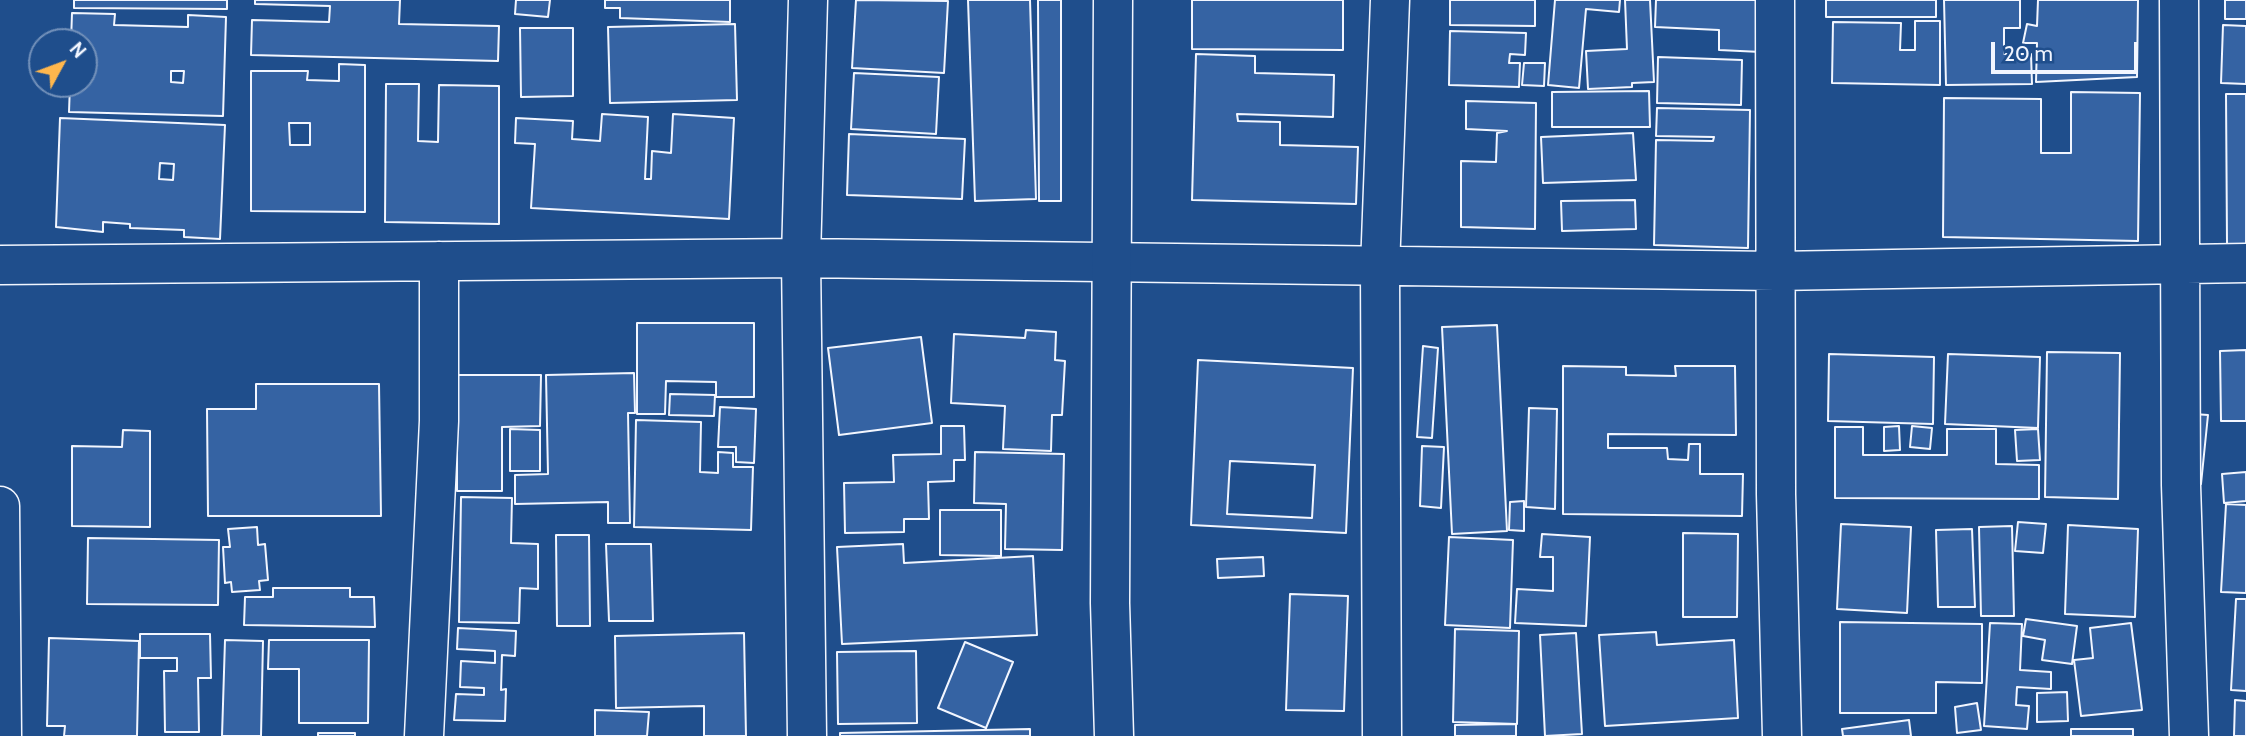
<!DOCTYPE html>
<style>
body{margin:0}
#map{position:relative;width:2246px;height:736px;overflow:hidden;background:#1f4e8c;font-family:Cabin,sans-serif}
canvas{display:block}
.north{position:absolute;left:28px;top:28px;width:70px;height:70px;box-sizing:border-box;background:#1f4e8c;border:2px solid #7391ba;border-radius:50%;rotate:49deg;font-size:19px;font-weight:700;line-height:28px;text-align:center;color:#f2f6ff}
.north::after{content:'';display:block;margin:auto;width:24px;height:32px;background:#ffb74d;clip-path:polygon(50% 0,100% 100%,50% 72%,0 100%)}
.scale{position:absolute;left:1991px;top:42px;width:147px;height:32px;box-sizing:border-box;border:4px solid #f2f6ff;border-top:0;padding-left:9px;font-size:21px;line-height:24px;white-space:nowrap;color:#f2f6ff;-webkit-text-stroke:5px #1f4e8c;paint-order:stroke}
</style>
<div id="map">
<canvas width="2246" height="736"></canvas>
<div class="north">N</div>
<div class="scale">20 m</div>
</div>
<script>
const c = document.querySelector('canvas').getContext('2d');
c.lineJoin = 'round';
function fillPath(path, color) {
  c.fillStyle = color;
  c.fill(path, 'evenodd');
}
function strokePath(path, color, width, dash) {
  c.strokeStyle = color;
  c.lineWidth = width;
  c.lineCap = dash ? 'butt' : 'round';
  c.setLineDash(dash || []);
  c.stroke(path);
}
const building = new Path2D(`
 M74,0H227V9L74,8Z
 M255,0H400L399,24L499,26L498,61L251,55L252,20L329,22L330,6L255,4Z
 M516,0H550L548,17L515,14Z
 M605,0H730V22L620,18V8H605Z
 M856,0L948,1L944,73L852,68Z
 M968,0H1030L1036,199L975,201Z
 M1038,0H1061V201H1039Z
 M1192,0H1343V50L1192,49Z
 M1450,0H1535V26L1450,25Z
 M1555,0H1620L1619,12L1586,9L1579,88L1548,85Z
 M1625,0H1650L1654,82L1632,83V87L1588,89L1586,51L1627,49Z
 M1656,0H1763L1761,52L1719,50V30L1655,27Z
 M1826,0H1936V17H1826Z
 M1944,0H2020V28H2004V54H2031L2032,84L1946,85Z
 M2038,0H2138L2137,77L2036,82L2037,43H2023L2027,24L2037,26Z
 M2225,0H2246V19H2225Z
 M72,13L115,14L114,25L188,27V15L226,17L223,116L69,112L70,84H84V42H71ZM171,71H184L183,83L171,82Z
 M1915,21H1940V85L1832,83L1833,22L1901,23L1900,50H1915Z
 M735,24L737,100L610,103L608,27Z
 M2223,25L2246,26V84L2221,83Z
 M520,28H573V96L521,97Z
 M1450,31L1526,33L1525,55L1510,54L1509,63H1520L1519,87L1449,85Z
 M1196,54L1255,56V73L1334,75L1333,117L1237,114L1238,121L1280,122V145L1358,147L1356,204L1192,200Z
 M1658,57L1742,60L1741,105L1657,103Z
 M1524,63H1545L1544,86L1522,85Z
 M339,64L365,65V212L251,211V71H308L307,80L339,81ZM289,123H310V145H290Z
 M854,73L939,77L936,134L851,129Z
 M386,84H419L418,141L438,142L439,85L499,86V224L385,222Z
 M1649,91L1650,127H1552V92Z
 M2071,92L2140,93L2138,241L1943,237L1944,98L2041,99V153H2071Z
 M2226,94H2246V244H2227Z
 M1466,101L1536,103L1535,229L1461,227V161L1496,162L1497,133L1507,131L1466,129Z
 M1657,108L1750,110L1748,248L1654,245L1656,140L1713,141L1714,137L1656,136Z
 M602,114L648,117L645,179H651L652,151L671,153L673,114L734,118L729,219L531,208L535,144L515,143L516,118L573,121L572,139L600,141Z
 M60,118L225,125L220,239L184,237V230L130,228V224L103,222V232L56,227ZM160,163L174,164L173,180L159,179Z
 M1633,133L1636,180L1543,183L1541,137Z
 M849,134L965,139L962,199L847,195Z
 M1635,200L1636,229L1562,231L1561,201Z
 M637,323H754V397H716V382L666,381L665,414H637Z
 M1497,325L1507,531L1452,534L1442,327Z
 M1026,330L1056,332L1055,360L1065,361L1062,415H1052L1051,451L1003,449L1005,406L951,403L954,334L1025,338Z
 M921,337L932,423L839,435L828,348Z
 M1423,346L1438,348L1432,438L1417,437Z
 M2246,350V421H2221L2220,351Z
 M2047,352L2120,353L2118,499L2045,497Z
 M1829,354L1934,357L1933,424L1828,421Z
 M1948,354L2040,357L2038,428L1945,424Z
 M1198,360L1353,368L1346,533L1191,525ZM1230,461L1315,465L1312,518L1227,514Z
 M1563,366L1626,367V375L1676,376L1675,366H1735L1736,435L1608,434V448H1667L1668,459L1688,460L1689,444H1700V474H1743L1742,516L1563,514Z
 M634,373L635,413H628L630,523H608V502L515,504V475L548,474L546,375Z
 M457,375H541L540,426L502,427V491H457Z
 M256,384H379L381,516H208L207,409H256Z
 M670,394L715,395L714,416L669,415Z
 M720,407L756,409L754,463L736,462V447H718Z
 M1529,408L1557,409L1555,509L1526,507Z
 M2194,414L2208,415L2201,484L2188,483Z
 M636,420L701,422L700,472L718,473V452L733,453V467H753L751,530L634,527Z
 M941,426H964L965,460H954V481L928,482L929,519H904V532L845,533L844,483L894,482L893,455L941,454Z
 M1899,426L1900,450L1884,451V427Z
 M1912,426L1932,428L1930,449L1910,447Z
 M1835,427H1863V455H1947V429H1996V464L2039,465V499L1835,498Z
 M510,429L540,430V471H510Z
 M2038,429L2040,460L2017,461L2015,430Z
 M123,430L150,431V527L72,526V446L122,447Z
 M1422,446L1444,447L1441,508L1420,506Z
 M975,452L1064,454L1062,550L1005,549L1006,504L974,503Z
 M2246,472V501L2224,503L2222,474Z
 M461,497L512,498L511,543L538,544V589L520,588L519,623L459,622Z
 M1524,501V531L1509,530L1510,502Z
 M2226,504L2246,505V593L2221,592Z
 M940,510H1001V556L940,555Z
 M2018,522L2046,524L2043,553L2015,551Z
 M1841,524L1911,527L1907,613L1837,609Z
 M2068,525L2138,529L2135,617L2065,614Z
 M2012,526L2014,616H1981L1979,527Z
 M257,527L258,545L265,544L268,580L259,581L260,590L232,592L231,582L225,583L223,547H230L228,529Z
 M1972,529L1975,607H1938L1936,530Z
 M1683,533L1738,534L1737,617H1683Z
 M1542,534L1590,537L1586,626L1515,623L1517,589L1553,591V557H1540Z
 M556,535H589L590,626H557Z
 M1449,537L1513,540L1510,628L1445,625Z
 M88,538L219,540L218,605L87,604Z
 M606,544H651L653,621H609Z
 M903,544L904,563L1033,556L1037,635L842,644L837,547Z
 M1263,557L1264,576L1218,578L1217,559Z
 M273,588H350V597H374L375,627L244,625L245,597H273Z
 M1290,594L1348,596L1344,711L1286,710Z
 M2236,599H2246V691L2231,690Z
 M2026,619L2077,626L2072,664L2042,660L2045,640L2023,636Z
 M1840,622L1982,624V683L1936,682V713H1840Z
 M1990,623L2022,624L2020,670L2051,672V689L2017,687L2016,705L2029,706L2027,729L1984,726Z
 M2131,623L2142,710L2081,716L2074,660L2093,658L2090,628Z
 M458,628L516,631L515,656L502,655L501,690L506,689L505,721L454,720L456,694L484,695V688L460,687L461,661L495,663V651L457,649Z
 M1455,629L1519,631L1517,724L1453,722Z
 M1656,632L1657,645L1734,640L1738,718L1605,726L1599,635Z
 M744,633L746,736H704V706L616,708L615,636Z
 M1576,633L1582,734L1545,736L1540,635Z
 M140,634H210L211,678H198L199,732H165L164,671H177V658H140Z
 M49,638L139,641L137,736H64L65,726H47Z
 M225,640L263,641L261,736H222Z
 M269,640H369L368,723H299V669H268Z
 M965,642L1013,662L986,728L938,708Z
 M916,651L917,723L838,724L837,652Z
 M2067,692L2068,721L2037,722V693Z
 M2235,700L2246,701V736H2234Z
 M1977,703L1981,730L1957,733L1955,707Z
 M595,710L649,712L647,736H595Z
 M1909,720L1911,736H1843L1842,729Z
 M1516,724V736H1455V725Z
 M1030,729V736H840V733Z
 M2071,729H2133V736H2071Z
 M318,733H355V736H318Z`);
fillPath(building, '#3563a3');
strokePath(building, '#f2f6ff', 2);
const minor = new Path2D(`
 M1775,0L1776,494L1782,736
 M2179,0L2181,485L2189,736
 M0,265L801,258L1775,271L2246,263
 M0,506L2,736
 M424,736L439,421V261
 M807,736L801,258L808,0
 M1382,736L1380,268L1390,0`);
const trunk = new Path2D(`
 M1113,0L1110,603L1114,736`);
strokePath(minor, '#f2f6ff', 41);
strokePath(trunk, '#f2f6ff', 41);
strokePath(minor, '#1f4e8c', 38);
strokePath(trunk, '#1f4e8c', 38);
</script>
